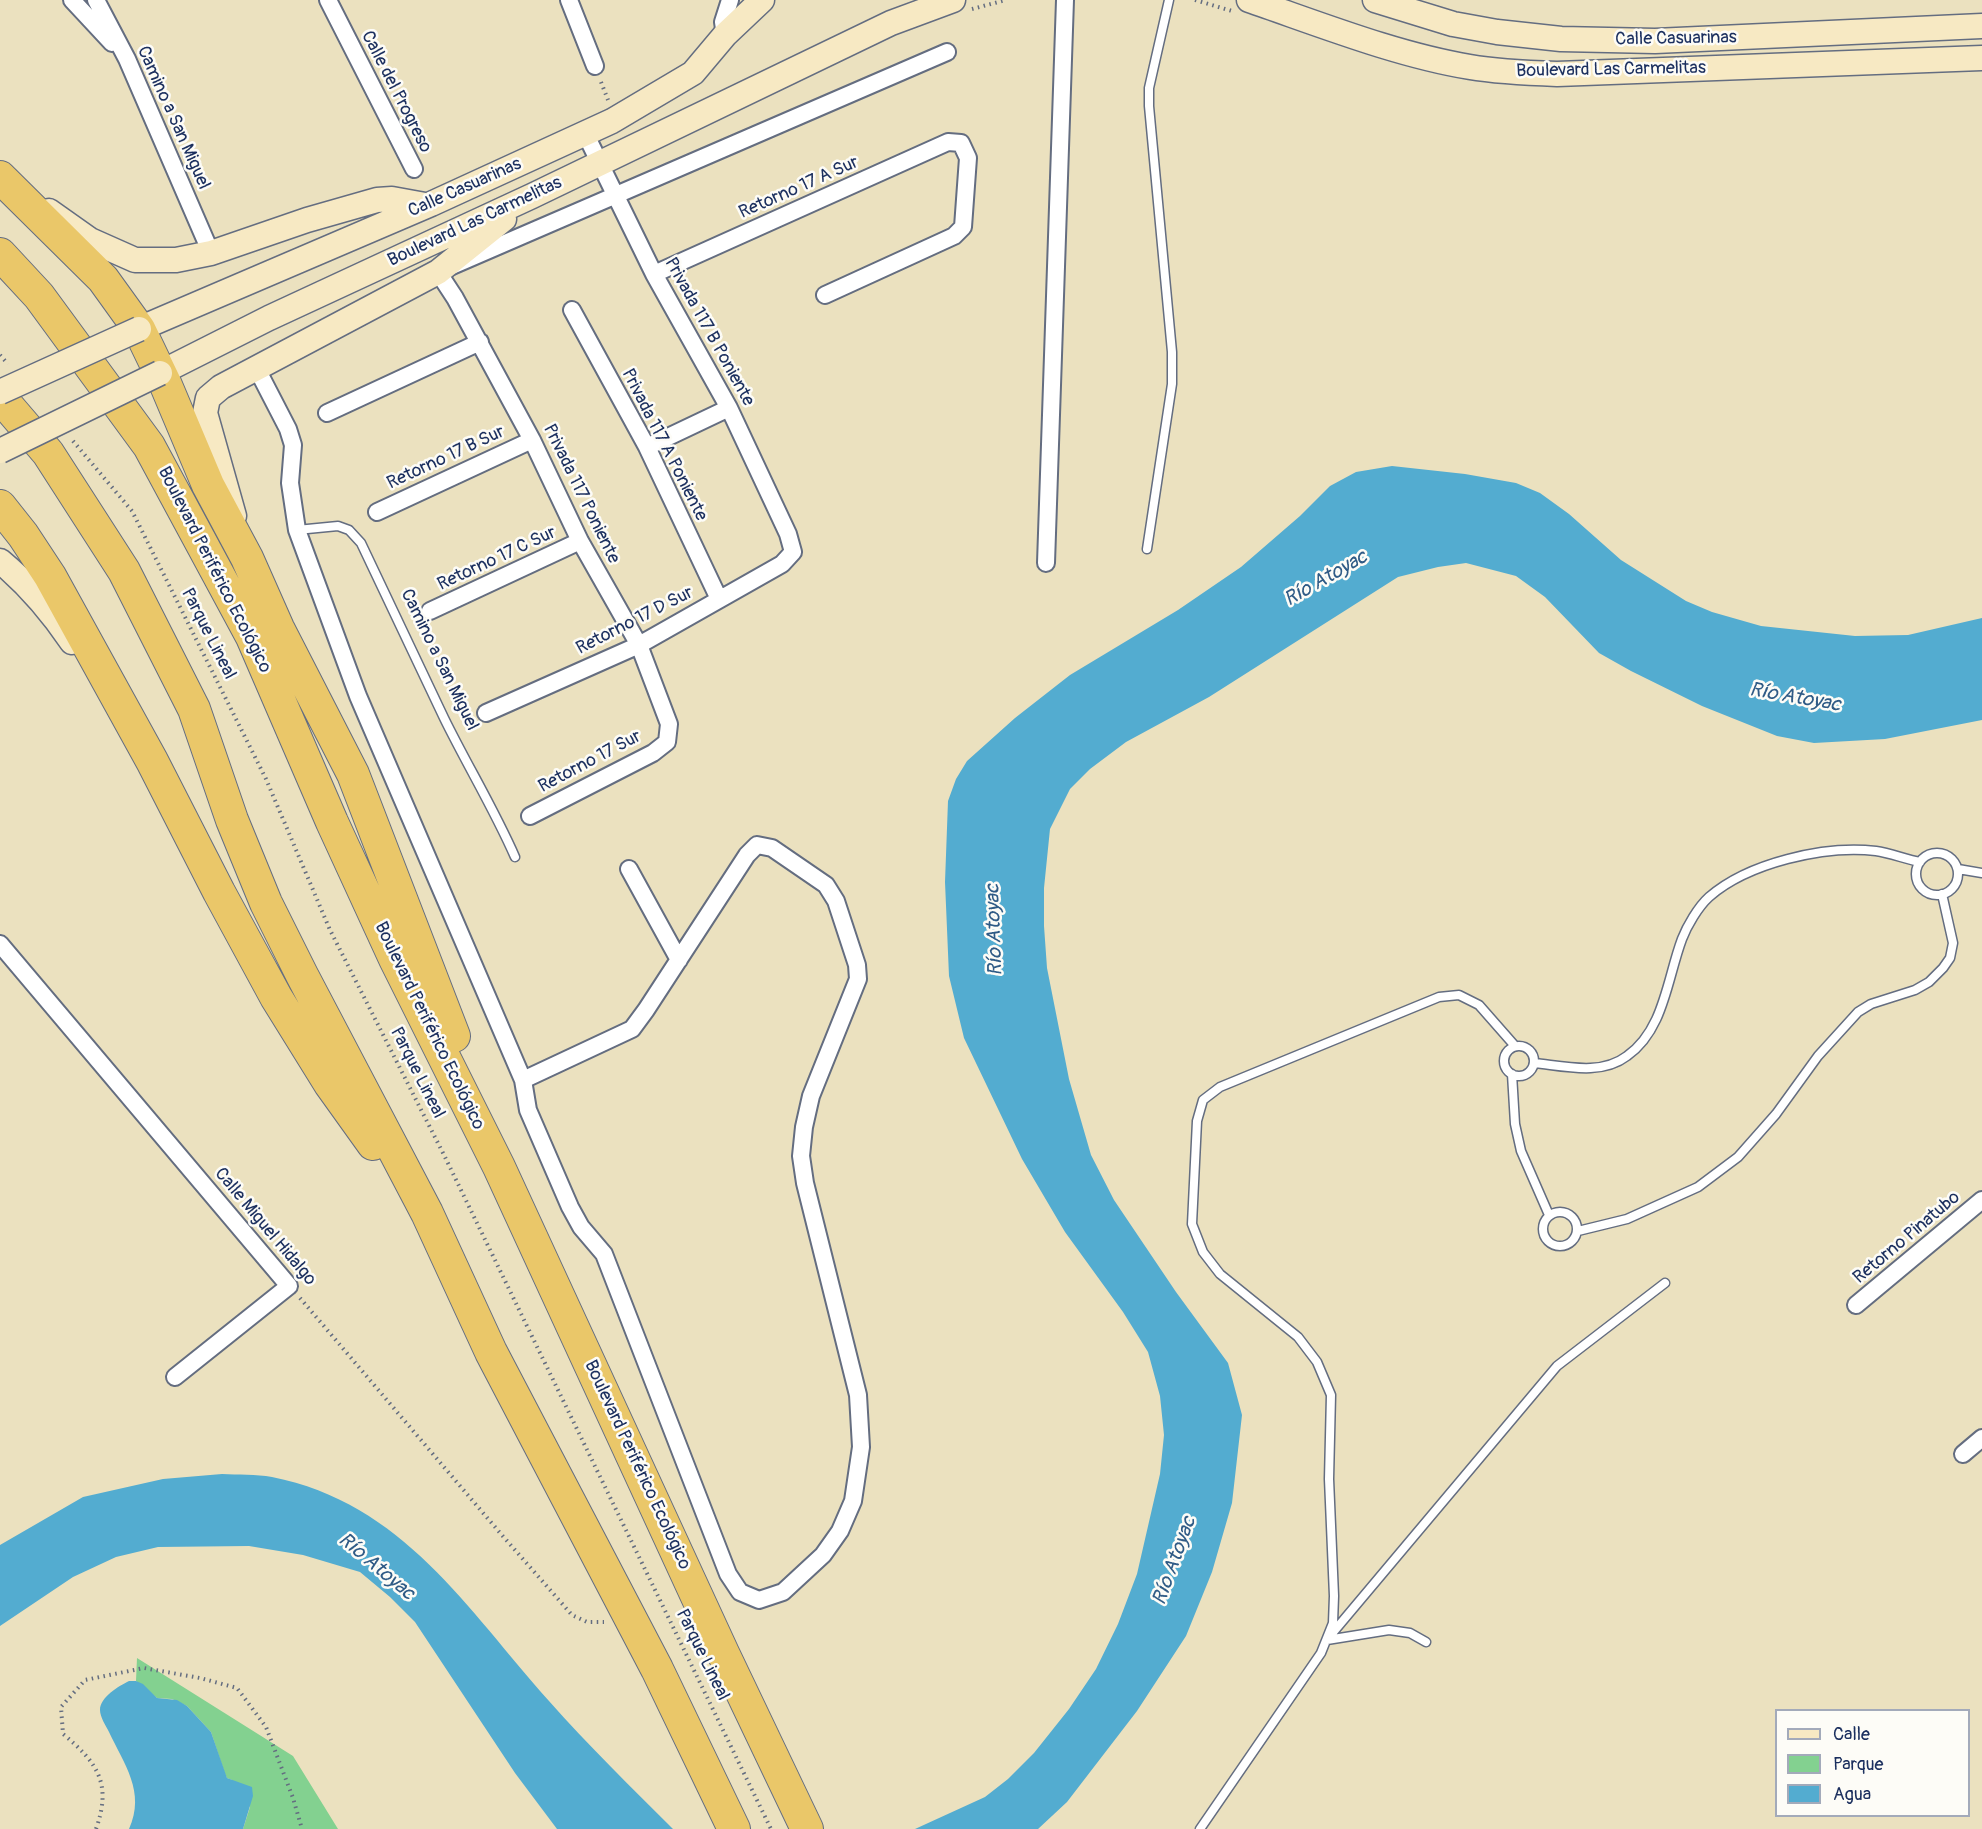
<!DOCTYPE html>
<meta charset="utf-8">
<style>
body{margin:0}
#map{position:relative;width:1982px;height:1829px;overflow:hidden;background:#ebe1bf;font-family:Pangolin,sans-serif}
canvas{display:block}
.legend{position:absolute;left:1775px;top:1709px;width:195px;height:108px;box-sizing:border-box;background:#fdfcf7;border:2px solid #a3aaba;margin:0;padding:8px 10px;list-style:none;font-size:18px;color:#1b2f5e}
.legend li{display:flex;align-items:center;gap:12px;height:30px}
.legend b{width:30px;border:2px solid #a3aaba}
</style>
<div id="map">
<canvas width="1982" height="1829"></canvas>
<ul class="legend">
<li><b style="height:8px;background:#f7e9c3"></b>Calle</li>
<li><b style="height:16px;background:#83d190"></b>Parque</li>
<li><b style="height:16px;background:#53acd0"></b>Agua</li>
</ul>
</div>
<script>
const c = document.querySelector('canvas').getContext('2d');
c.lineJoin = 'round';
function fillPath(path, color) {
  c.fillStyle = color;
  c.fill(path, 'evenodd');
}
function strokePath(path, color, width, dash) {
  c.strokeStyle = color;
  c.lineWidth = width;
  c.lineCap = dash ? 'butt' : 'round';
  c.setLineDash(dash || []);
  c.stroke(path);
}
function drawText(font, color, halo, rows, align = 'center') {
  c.font = font + ' Pangolin,sans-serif';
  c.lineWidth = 5;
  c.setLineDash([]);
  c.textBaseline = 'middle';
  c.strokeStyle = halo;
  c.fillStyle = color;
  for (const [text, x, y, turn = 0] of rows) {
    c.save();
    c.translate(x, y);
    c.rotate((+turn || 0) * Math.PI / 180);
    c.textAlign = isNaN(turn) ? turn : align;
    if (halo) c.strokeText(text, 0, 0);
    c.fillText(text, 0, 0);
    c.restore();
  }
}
fillPath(new Path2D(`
 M137,1658L293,1756L338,1829H243L250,1807L232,1780L227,1778L225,1774L211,1732L187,1706L172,1699L157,1698L136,1681Z`), '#83d190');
fillPath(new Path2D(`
 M1392,466L1465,474L1516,483L1540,493L1569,514L1621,560L1686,601L1712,612L1761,626L1855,636L1908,635L1982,618V720L1885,739L1814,743L1777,736L1702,706L1631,671L1599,653L1545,597L1516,576L1466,563L1438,567L1398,577L1209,697L1126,742L1090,769L1070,789L1050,829L1044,888V926L1047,968L1069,1079L1091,1155L1114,1200L1176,1292L1228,1363L1242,1415L1232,1503L1212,1572L1186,1636L1137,1711L1067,1802L1038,1829H915L985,1797L1008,1779L1034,1753L1069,1709L1096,1669L1118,1624L1137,1574L1160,1474L1164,1435L1160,1396L1148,1352L1123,1312L1065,1232L1022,1159L964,1038L949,976L945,882L948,801L956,779L967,761L1015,718L1070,675L1178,610L1241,567L1300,516L1330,486L1356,472Z
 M222,1474C238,1475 256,1474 272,1477C403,1503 467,1609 549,1701C588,1745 631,1787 673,1829H557L515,1773L415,1622L390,1597L360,1572L303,1555L249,1546L158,1547L116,1557L73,1577L0,1626V1545L83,1497L163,1479Z
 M129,1681H136L143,1684L157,1698L177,1700L187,1706L211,1732L227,1778L252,1787L253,1796L243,1829H129C146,1792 124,1764 109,1732C106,1726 100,1717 100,1710C100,1697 119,1686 129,1681Z`), '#53acd0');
const lane = new Path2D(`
 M297,530L338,526L349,530L361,543C389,601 416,660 444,718C467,765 494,809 515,857
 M1147,549L1172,384V352L1149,106V88L1169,0
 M1916 874a21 21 0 1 1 42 0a21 21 0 1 1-42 0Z
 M1958,869L1982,873
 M1504 1061a15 15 0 1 1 30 0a15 15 0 1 1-30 0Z
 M1534,1063C1564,1066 1601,1076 1627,1056C1664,1030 1667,979 1682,939C1687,926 1698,907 1709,897C1748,863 1824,845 1876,851C1890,853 1905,859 1920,862
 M1512,1074L1515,1124L1521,1151L1549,1215
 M1543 1229a17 17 0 1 1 34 0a17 17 0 1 1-34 0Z
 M1578,1231L1627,1219L1698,1187L1738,1157L1776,1114L1818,1056L1858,1012L1871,1004L1915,990L1929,982L1943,968L1950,958L1953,943L1942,894
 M1330,1636L1557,1366L1665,1283
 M1327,1640L1389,1630L1410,1633L1426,1642
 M1200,1829L1321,1653L1333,1623L1334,1596L1329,1479L1331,1395L1317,1362L1298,1337L1220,1274L1203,1252L1192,1224L1197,1121L1203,1100L1220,1087L1439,997L1459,995L1479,1005L1515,1046`);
const street = new Path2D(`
 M72,0L112,43
 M96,0L127,59L211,253
 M328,0L414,169
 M569,0L595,66
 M725,35L723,22L730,0
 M654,274L948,142L961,143L968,158L963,227L954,236L825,295
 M572,310L647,447L719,599
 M257,369L288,429L293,445L290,483L297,530L358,696L523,1080L528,1110L570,1207L581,1227L604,1254L728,1574L740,1592L759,1600L783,1592L823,1555L840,1531L853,1501L861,1447L858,1395L805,1183L801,1156L804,1127L811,1096L858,979L857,965L836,901L826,885L772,848L757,845L747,855L646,1010L632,1029L523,1080
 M327,413L480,342
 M647,447L729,408
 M377,512L532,440
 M1046,563L1065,0
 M430,611L580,541
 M486,713L639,645L782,564L793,552L788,534L729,408L654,274L585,133
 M530,816L653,753L667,742L669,724L639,645L580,541L532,440L455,298L438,272L947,52
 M629,869L679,960
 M0,944L289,1286L175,1377
 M1856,1305L1982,1200
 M1963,1454L1982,1438`);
const secondary = new Path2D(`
 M1249,0C1319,24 1397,55 1470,67C1499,72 1528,73 1557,74L1982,58
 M1375,0L1453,24L1497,32L1561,39L1655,41L1982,26
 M49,211L90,240L135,260H176L211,253L307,220L377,200L392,199L425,205
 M139,329L431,204L612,121L693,73L725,35L762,0
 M160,373L269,318L532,196L891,23L953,0
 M234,516L205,413L208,398L221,387L438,272L504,219
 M0,561C29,585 51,611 72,642`);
const highway = new Path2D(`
 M0,177L103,279L139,329L165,383L208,485L247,558L278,628L353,774L454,1036
 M0,254L39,296L149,446L252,637L332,822L395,959L499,1167L723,1653L807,1829
 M0,397L48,453L124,571L194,709L232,820L266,903L302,975L427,1213L491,1352L657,1669L734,1829
 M0,506L23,535L50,576L152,761L219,892L276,997L330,1084L373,1144`);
strokePath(lane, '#646d80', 11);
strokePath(street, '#646d80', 20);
strokePath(secondary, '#646d80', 27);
strokePath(highway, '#646d80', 34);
strokePath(new Path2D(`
 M1195,0L1232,11
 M972,9L1006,0
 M601,82L608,100
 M0,355L8,364
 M73,441L132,511L266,779L330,930L444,1155L771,1829
 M300,1298L501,1534L572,1615L587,1622H604
 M96,1829C112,1784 98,1763 63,1734L61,1707L85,1680L144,1668L200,1678L237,1688L266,1727L293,1798L302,1829`), '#646d80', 4, [1.5, 4.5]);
strokePath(lane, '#fff', 8);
strokePath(street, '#fff', 16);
strokePath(secondary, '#f7e9c3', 24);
strokePath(highway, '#eac769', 32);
const secondaryBridge = new Path2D(`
 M0,392L139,329
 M0,451L160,373`);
strokePath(secondaryBridge, '#646d80', 27, []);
strokePath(secondaryBridge, '#f7e9c3', 24);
drawText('18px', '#1b2f5e', '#fdfcf7', [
 ["Calle Casuarinas",1676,39,-1],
 ["Boulevard Las Carmelitas",1611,70,-1],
 ["Calle del Progreso",396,92,63],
 ["Camino a San Miguel",173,118,66],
 ["Calle Casuarinas",465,188,-24],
 ["Retorno 17 A Sur",799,188,-24],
 ["Boulevard Las Carmelitas",475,222,-25],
 ["Privada 117 B Poniente",709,332,61],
 ["Privada 117 A Poniente",664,445,63],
 ["Retorno 17 B Sur",446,458,-25],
 ["Privada 117 Poniente",581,494,64],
 ["Retorno 17 C Sur",497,559,-25],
 ["Boulevard Periférico Ecológico",214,570,63],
 ["Retorno 17 D Sur",635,621,-27],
 ["Parque Lineal",208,634,63],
 ["Camino a San Miguel",439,660,64],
 ["Retorno 17 Sur",590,762,-28],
 ["Boulevard Periférico Ecológico",429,1026,64],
 ["Parque Lineal",417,1073,63],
 ["Calle Miguel Hidalgo",265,1227,50],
 ["Retorno Pinatubo",1907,1238,-40],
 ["Boulevard Periférico Ecológico",637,1465,65],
 ["Parque Lineal",702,1655,64]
]);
drawText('italic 20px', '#2f5b86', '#fdfcf7', [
 ["Río Atoyac",1326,579,-30],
 ["Río Atoyac",1795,698,10],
 ["Río Atoyac",995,930,-92],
 ["Río Atoyac",1175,1561,-70],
 ["Río Atoyac",376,1567,40]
]);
</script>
